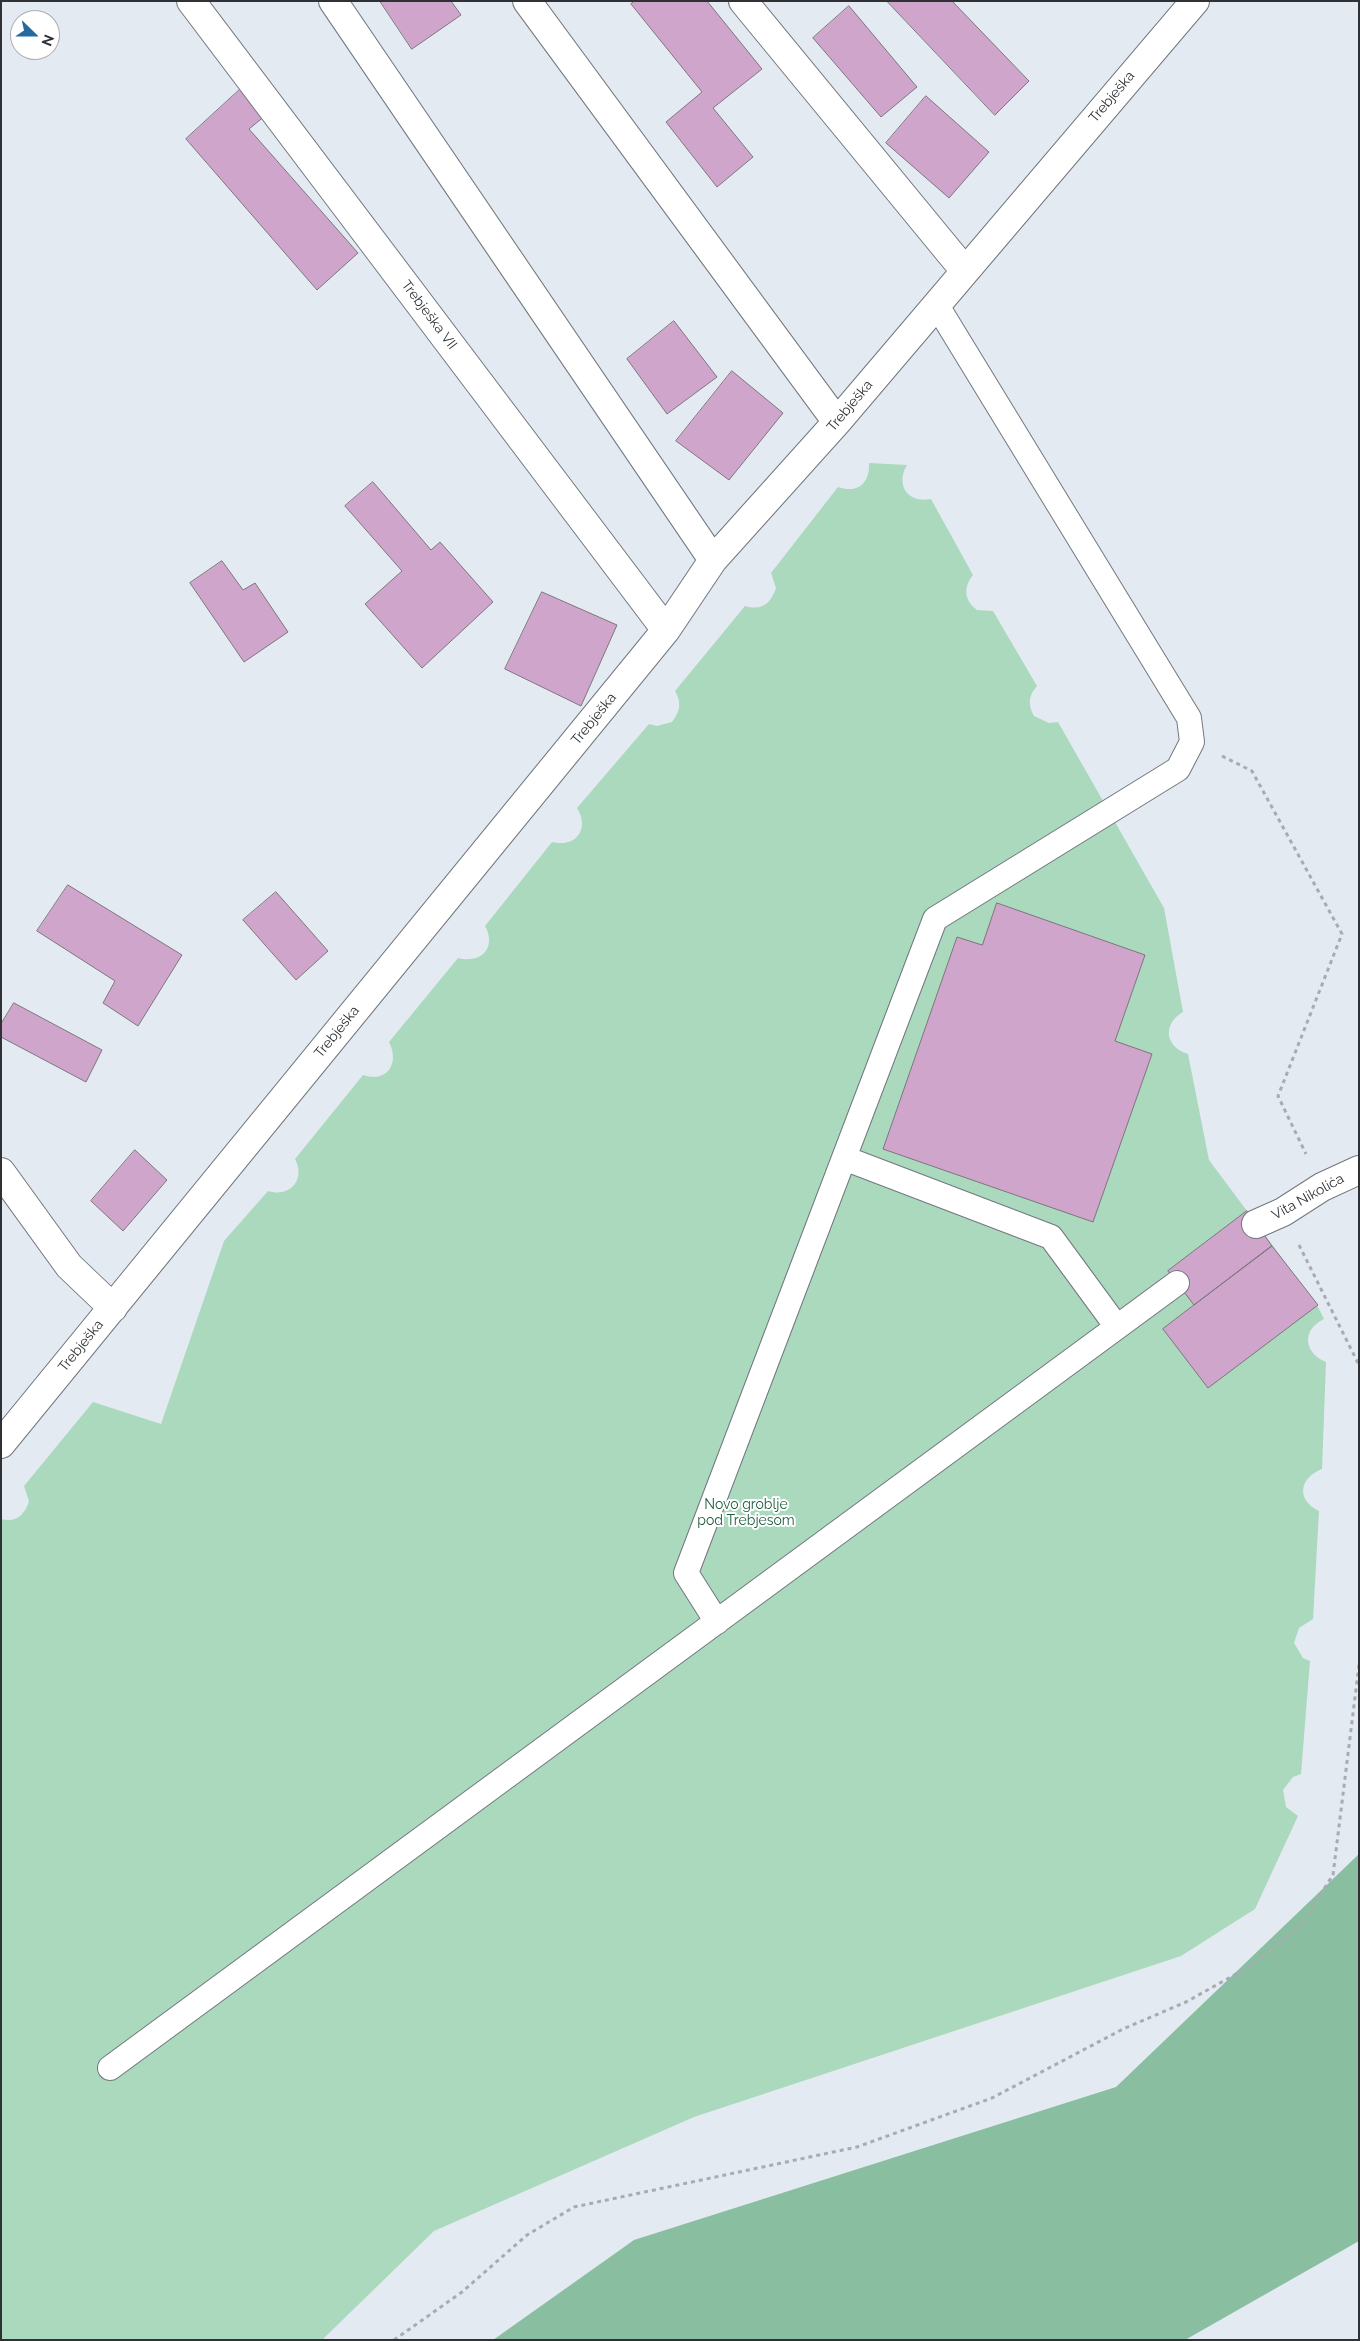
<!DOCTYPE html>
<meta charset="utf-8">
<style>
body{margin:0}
#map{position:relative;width:1360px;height:2341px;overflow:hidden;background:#e4eaf2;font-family:Raleway,sans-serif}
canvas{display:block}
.frame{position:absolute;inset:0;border:2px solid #2f3134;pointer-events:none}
.north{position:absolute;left:10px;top:10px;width:50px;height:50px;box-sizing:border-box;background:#fff;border:1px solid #acadae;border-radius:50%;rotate:112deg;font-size:14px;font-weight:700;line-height:20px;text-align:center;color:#2f3134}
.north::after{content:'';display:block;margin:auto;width:18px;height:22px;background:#25699e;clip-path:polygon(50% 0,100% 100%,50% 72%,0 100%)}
</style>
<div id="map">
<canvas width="1360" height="2341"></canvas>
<div class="frame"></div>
<div class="north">N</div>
</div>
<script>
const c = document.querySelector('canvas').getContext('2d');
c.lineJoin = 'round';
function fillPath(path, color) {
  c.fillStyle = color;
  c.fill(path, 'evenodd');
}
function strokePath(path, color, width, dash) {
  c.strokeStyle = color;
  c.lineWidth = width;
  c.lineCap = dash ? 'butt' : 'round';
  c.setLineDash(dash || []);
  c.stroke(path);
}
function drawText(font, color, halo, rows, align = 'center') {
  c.font = font + ' Raleway,sans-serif';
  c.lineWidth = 4;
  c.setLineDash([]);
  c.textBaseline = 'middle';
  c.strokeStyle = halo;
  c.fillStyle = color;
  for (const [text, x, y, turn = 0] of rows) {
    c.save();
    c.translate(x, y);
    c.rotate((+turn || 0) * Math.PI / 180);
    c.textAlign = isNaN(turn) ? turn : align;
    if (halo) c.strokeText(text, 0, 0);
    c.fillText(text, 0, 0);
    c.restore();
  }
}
fillPath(new Path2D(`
 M869,463L907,465C895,485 908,504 931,499L973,575C963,588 964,600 977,610L993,611L1037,686C1028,696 1028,705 1034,716L1049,723L1058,722L1164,908L1183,1012C1162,1024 1165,1047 1188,1054L1209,1160L1317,1305L1324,1319C1301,1330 1304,1353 1326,1362L1322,1469C1299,1478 1296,1500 1319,1511L1313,1619L1299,1628L1294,1643L1303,1658L1310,1661L1301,1774L1293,1777L1283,1790L1286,1807L1298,1816L1255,1909L1181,1956L694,2117L434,2231L322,2340H1V1519C16,1523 25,1515 29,1501L24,1486L93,1402L161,1424L224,1241L268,1191C290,1198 306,1179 295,1159L363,1075C387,1083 400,1064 389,1042L458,958C481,964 497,948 485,926L552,842C576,848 590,829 577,808L649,724L657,726L672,722C680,711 682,703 675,691L745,606C761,611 771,604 776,588L771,573L838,487C858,494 870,483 869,463Z`), '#aad9bd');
fillPath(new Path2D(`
 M1359,1854V2241L1185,2340H493L634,2240L1116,2087Z`), '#89bfa0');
const building = new Path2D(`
 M380,1H451L461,15L412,49Z
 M635,1H707L762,69L713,108L753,157L717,187L666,122L702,92L631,4Z
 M887,1H952L1029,81L995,115Z
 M849,6L917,87L881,117L813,38Z
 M247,83L271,111L249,129L358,253L317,290L186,139Z
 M926,96L989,152L949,198L886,143Z
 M674,321L717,377L667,414L627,359Z
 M732,371L783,413L729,480L676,441Z
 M373,482L431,550L440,542L493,602L422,668L365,604L402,571L345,506Z
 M222,561L243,590L255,583L288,632L244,662L190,583Z
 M542,592L617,625L581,706L505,669Z
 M68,885L182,955L138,1026L103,1003L115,981L37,931Z
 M276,892L328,951L296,980L243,920Z
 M997,903L1145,955L1115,1041L1152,1054L1093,1222L883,1149L957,937L982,945Z
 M14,1003L102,1050L86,1082L1,1037V1024Z
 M135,1150L167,1180L123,1231L91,1201Z
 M1247,1211L1272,1246L1194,1305L1168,1271Z
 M1272,1246L1318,1305L1208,1388L1163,1329Z`);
fillPath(building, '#cfa5cc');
strokePath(building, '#7d767c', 1);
const lane = new Path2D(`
 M844,1158L1051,1237L1117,1327
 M717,1622L686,1573L935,919L1178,769L1192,742L1189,718L936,304
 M110,2068L1177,1283`);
const street = new Path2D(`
 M191,1L666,630
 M333,1L713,560
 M527,1L837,422
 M743,1L965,271
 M1,1172L69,1266L113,1308
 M1256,1224L1283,1212L1322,1187L1359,1170
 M1,1444L666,630L713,560L837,422L1195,1`);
strokePath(lane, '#71777e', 26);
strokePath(street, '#71777e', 30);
strokePath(new Path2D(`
 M1222,756L1252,771L1342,934L1278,1096L1306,1154
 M1299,1245L1359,1365
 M394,2340L462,2292L527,2235L574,2207L857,2147L992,2098L1123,2029L1186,2002L1245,1969L1300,1926L1333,1875L1359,1665`), '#a7abb2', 3, [4, 4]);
strokePath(lane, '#fff', 24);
strokePath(street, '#fff', 28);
drawText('14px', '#2f3134', '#fff', [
 ["Trebješka",1112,97,-50],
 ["Trebješka VII",429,315,53],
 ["Trebješka",850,406,-50],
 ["Trebješka",594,719,-51],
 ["Trebješka",337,1032,-51],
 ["Vita Nikolića",1308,1197,-29],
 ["Trebješka",81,1346,-51]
]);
drawText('14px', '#1c5b3d', '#fff', [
 ["Novo groblje",746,1505],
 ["pod Trebjesom",746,1521]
]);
</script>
